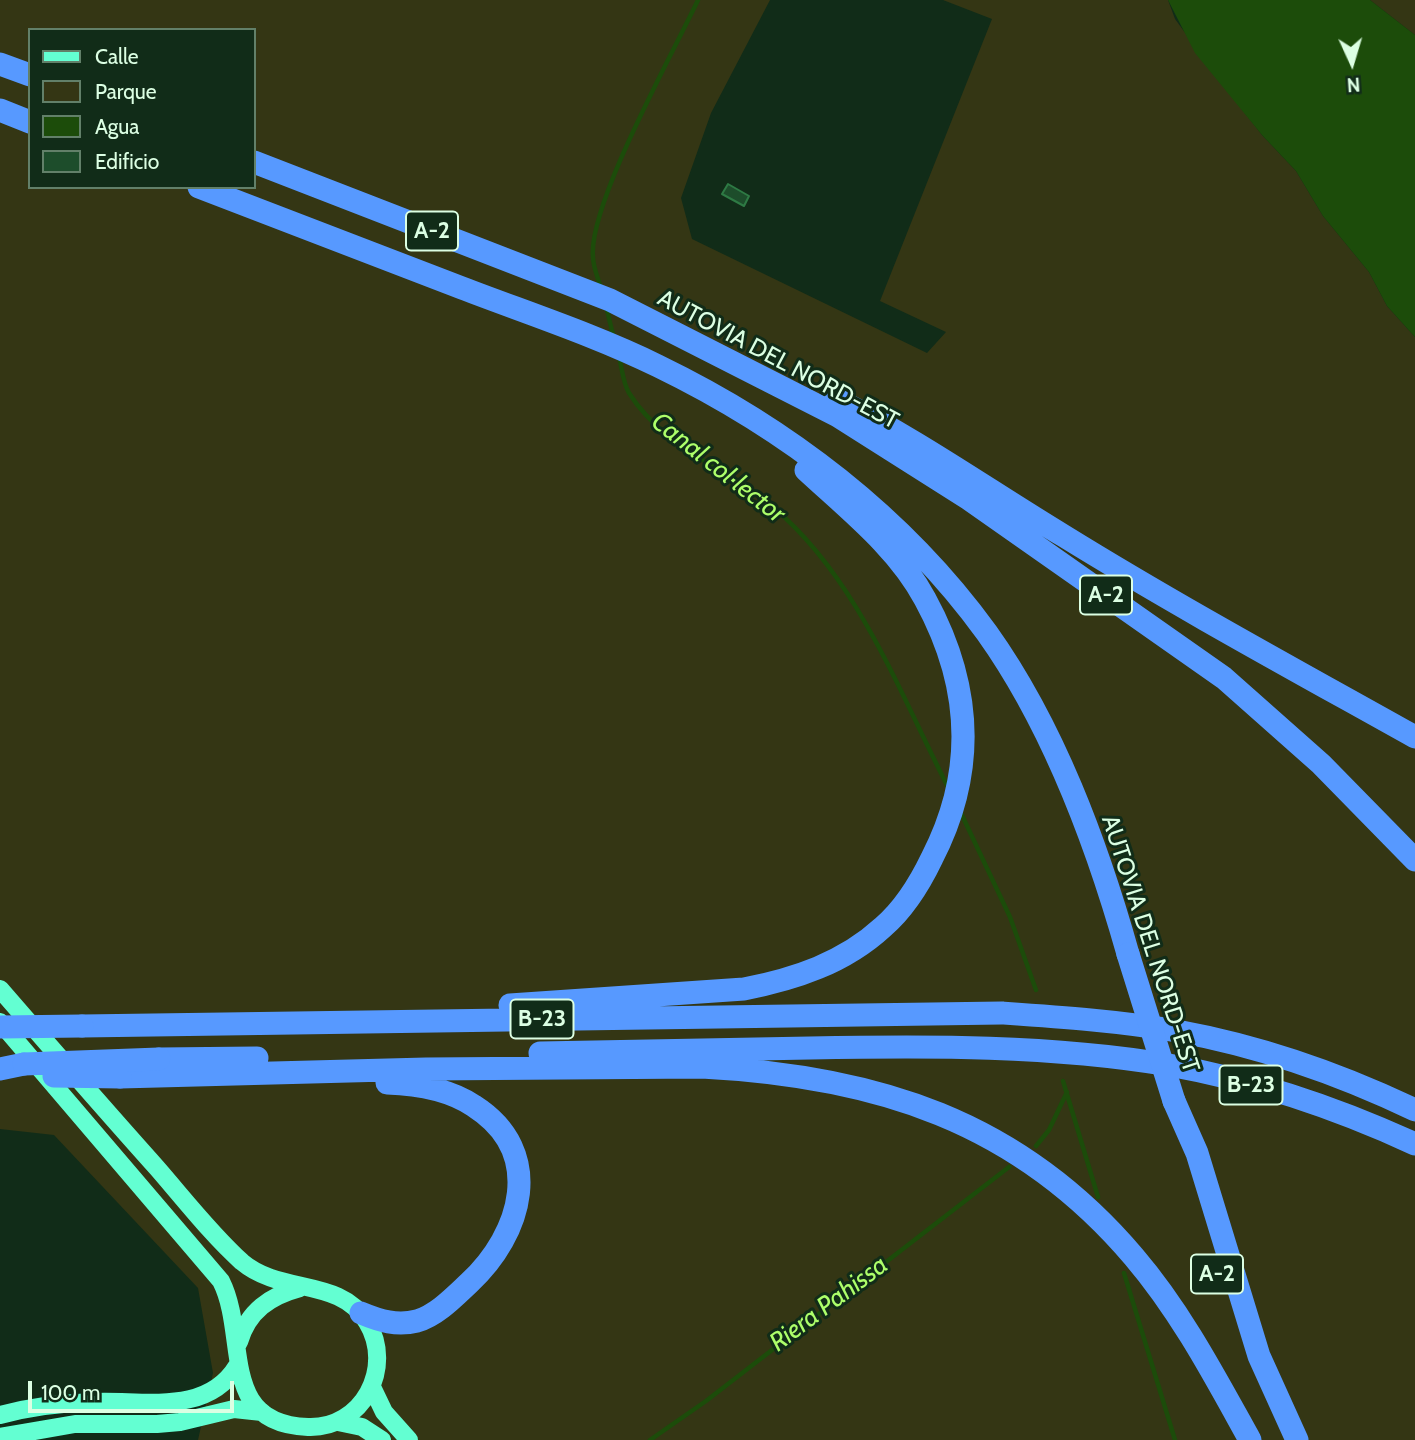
<!DOCTYPE html>
<meta charset="utf-8">
<style>
body{margin:0}
#map{position:relative;width:1415px;height:1440px;overflow:hidden;background:#112c18;font-family:Cabin,sans-serif}
canvas{display:block}
.legend{position:absolute;left:28px;top:28px;width:228px;height:161px;box-sizing:border-box;background:#112c18;border:2px solid #628069;margin:0;padding:9px 12px;list-style:none;font-size:21px;color:#dcffe3}
.legend li{display:flex;align-items:center;gap:14px;height:35px}
.legend b{width:35px;border:2px solid #628069}
.north{position:absolute;left:1317px;top:28px;width:70px;height:70px;-webkit-text-stroke:5px #112c18;paint-order:stroke;rotate:176deg;font-size:19px;font-weight:700;line-height:28px;text-align:center;color:#dcffe3}
.north::after{content:'';display:block;margin:auto;width:24px;height:32px;background:#dcffe3;clip-path:polygon(50% 0,100% 100%,50% 72%,0 100%)}
.scale{position:absolute;left:28px;top:1381px;width:206px;height:32px;box-sizing:border-box;border:4px solid #dcffe3;border-top:0;padding-left:9px;font-size:21px;line-height:24px;white-space:nowrap;color:#dcffe3;-webkit-text-stroke:5px #112c18;paint-order:stroke}
</style>
<div id="map">
<canvas width="1415" height="1440"></canvas>
<ul class="legend">
<li><b style="height:9px;background:#63ffd2"></b>Calle</li>
<li><b style="height:19px;background:#343614"></b>Parque</li>
<li><b style="height:19px;background:#1c4c0a"></b>Agua</li>
<li><b style="height:19px;background:#1d4d2b"></b>Edificio</li>
</ul>
<div class="north">N</div>
<div class="scale">100 m</div>
</div>
<script>
const c = document.querySelector('canvas').getContext('2d');
c.lineJoin = 'round';
function fillPath(path, color) {
  c.fillStyle = color;
  c.fill(path, 'evenodd');
}
function strokePath(path, color, width, dash) {
  c.strokeStyle = color;
  c.lineWidth = width;
  c.lineCap = dash ? 'butt' : 'round';
  c.setLineDash(dash || []);
  c.stroke(path);
}
function drawText(font, color, halo, rows, align = 'center') {
  c.font = font + ' Cabin,sans-serif';
  c.lineWidth = 6;
  c.setLineDash([]);
  c.textBaseline = 'middle';
  c.strokeStyle = halo;
  c.fillStyle = color;
  for (const [text, x, y, turn = 0] of rows) {
    c.save();
    c.translate(x, y);
    c.rotate((+turn || 0) * Math.PI / 180);
    c.textAlign = isNaN(turn) ? turn : align;
    if (halo) c.strokeText(text, 0, 0);
    c.fillText(text, 0, 0);
    c.restore();
  }
}
fillPath(new Path2D(`
 M0,0H770L711,113L681,198L692,239L927,353L946,332L880,301L992,19L943,0H1168L1175,19L1230,94L1262,135L1296,171L1323,216L1369,272L1387,306L1415,337V1440H198L213,1373L198,1288L54,1135L0,1129ZM30,30H254V187H30Z
 M1370,0H1415V35Z`), '#343614');
fillPath(new Path2D(`
 M1168,0H1370L1415,35V337L1387,306L1369,272L1323,216L1296,171L1262,135L1195,53Z`), '#1c4c0a');
strokePath(new Path2D(`
 M601,288C598,278 593,267 593,257C588,205 673,53 698,0
 M606,306L614,339
 M619,357C622,368 623,383 629,393C662,446 728,470 774,508C858,579 899,692 948,787
 M960,811L1010,917L1036,990
 M1063,1081L1098,1197
 M1036,1146L1049,1130L1067,1092
 M1124,1273L1175,1440
 M650,1440L706,1401L1009,1167`), '#1c4c0a', 4.5);
const building = new Path2D(`
 M728,184L749,196L744,206L722,194Z`);
fillPath(building, '#1d4d2b');
strokePath(building, '#2e7a44', 2);
strokePath(new Path2D(`
 M0,989C52,1049 104,1109 157,1168C184,1199 211,1234 242,1262C281,1295 340,1277 367,1322C395,1368 362,1429 308,1427C217,1424 249,1336 221,1281L0,1022
 M239,1342C248,1311 270,1296 300,1288
 M372,1387L384,1412L409,1440
 M0,1415C30,1407 61,1403 92,1402C141,1399 206,1417 237,1366
 M338,1422L362,1427L382,1440
 M0,1437L75,1424H157L180,1422L234,1409L262,1412`), '#63ffd2', 18);
strokePath(new Path2D(`
 M0,64L30,75
 M0,110L30,122
 M254,162L610,300L838,416L969,499L1224,678L1321,764L1415,860
 M199,187C286,221 374,254 462,288C527,313 595,335 658,366C786,428 903,517 987,633C1054,727 1097,844 1128,954
 M836,399C916,439 988,490 1064,536C1179,607 1297,671 1415,737
 M510,1005L744,989C795,979 844,963 883,927C904,909 920,883 932,858C977,771 972,685 925,599C898,548 848,509 806,470
 M82,1026L1002,1013C1060,1017 1119,1021 1177,1031C1259,1046 1340,1074 1415,1110
 M540,1053C630,1051 720,1050 810,1048C929,1046 1050,1045 1169,1065C1253,1080 1337,1108 1415,1144
 M159,1059L257,1058
 M0,1069L24,1064
 M120,1077L426,1069L702,1067C875,1076 1018,1120 1134,1257C1181,1312 1215,1377 1250,1440
 M1174,1101L1197,1153L1259,1356L1297,1440
 M361,1313C380,1321 397,1326 417,1321C437,1315 454,1297 469,1283C522,1234 546,1152 474,1106C449,1089 416,1084 387,1083`), '#5799ff', 23);
strokePath(new Path2D(`
 M1128,954L1174,1101
 M0,1027L82,1026
 M24,1064L159,1059
 M54,1076L120,1077`), '#5799ff', 23);
for (const [x, y, w] of [
 [432,231,52],
 [1106,595,52],
 [542,1019,63],
 [1251,1085,63],
 [1217,1274,52]
]) {
  const box = new Path2D();
  box.roundRect(x - w / 2, y - 19.5, w, 39, 5);
  c.fillStyle = '#112c18';
  c.fill(box);
  strokePath(box, '#dcffe3', 2);
}
drawText('bold 23px', '#dcffe3', null, [
 ["A-2",432,231],
 ["A-2",1106,595],
 ["B-23",542,1019],
 ["B-23",1251,1085],
 ["A-2",1217,1274]
]);
drawText('24px', '#dcffe3', '#112c18', [
 ["AUTOVIA DEL NORD-EST",778,360,28],
 ["AUTOVIA DEL NORD-EST",1150,944,72]
]);
drawText('italic 26px', '#adff6a', '#112c18', [
 ["Canal col·lector",718,468,38],
 ["Riera Pahissa",829,1304,-37]
]);
</script>
